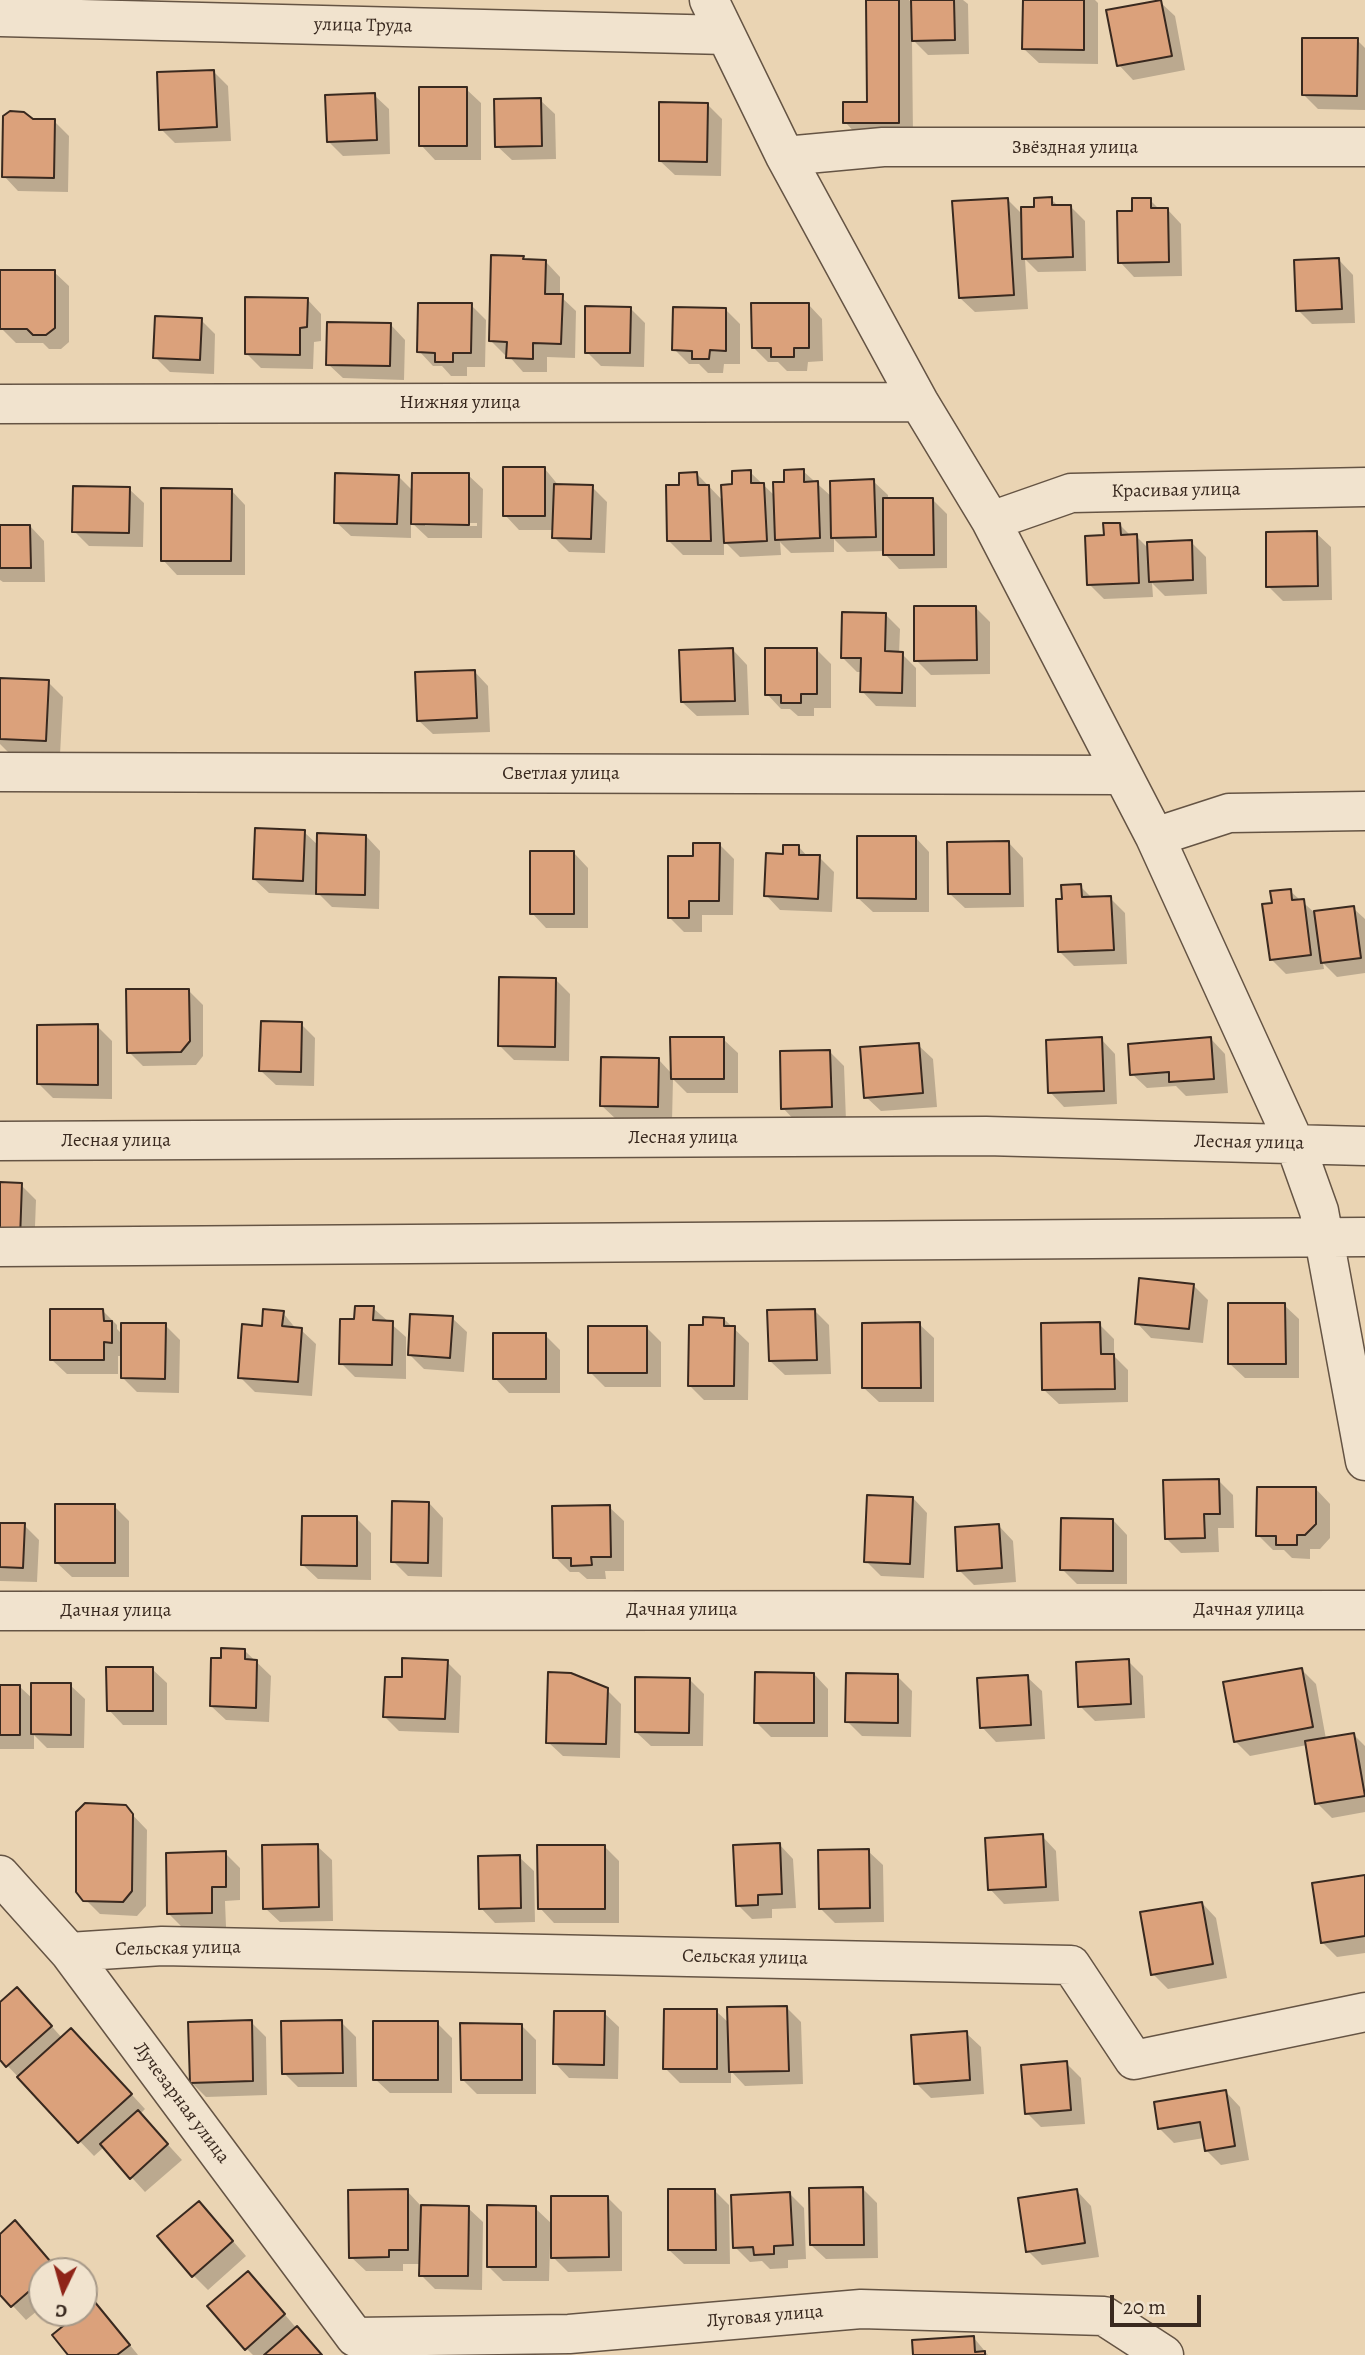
<!DOCTYPE html>
<meta charset="utf-8">
<style>
body{margin:0}
#map{position:relative;width:1365px;height:2355px;overflow:hidden;background:#ead4b3;font-family:Alegreya,serif}
canvas{display:block}
.north{position:absolute;left:28px;top:2257px;width:70px;height:70px;box-sizing:border-box;background:#f1e3ce;border:2px solid #a79988;border-radius:50%;rotate:185deg;font-size:19px;font-weight:700;line-height:28px;text-align:center;color:#39291f}
.north::after{content:'';display:block;margin:auto;width:24px;height:32px;background:#8f2418;clip-path:polygon(50% 0,100% 100%,50% 72%,0 100%)}
.scale{position:absolute;left:1110px;top:2295px;width:91px;height:32px;box-sizing:border-box;border:4px solid #39291f;border-top:0;padding-left:9px;font-size:21px;line-height:24px;white-space:nowrap;color:#39291f;-webkit-text-stroke:5px #f1e3ce;paint-order:stroke}
</style>
<div id="map">
<canvas width="1365" height="2355"></canvas>
<div class="north">С</div>
<div class="scale">20 m</div>
</div>
<script>
const c = document.querySelector('canvas').getContext('2d');
c.lineJoin = 'round';
function fillPath(path, color) {
  c.fillStyle = color;
  c.fill(path, 'evenodd');
}
function strokePath(path, color, width, dash) {
  c.strokeStyle = color;
  c.lineWidth = width;
  c.lineCap = dash ? 'butt' : 'round';
  c.setLineDash(dash || []);
  c.stroke(path);
}
function drawText(font, color, halo, rows, align = 'center') {
  c.font = font + ' Alegreya,serif';
  c.lineWidth = 7;
  c.setLineDash([]);
  c.textBaseline = 'middle';
  c.strokeStyle = halo;
  c.fillStyle = color;
  for (const [text, x, y, turn = 0] of rows) {
    c.save();
    c.translate(x, y);
    c.rotate((+turn || 0) * Math.PI / 180);
    c.textAlign = isNaN(turn) ? turn : align;
    if (halo) c.strokeText(text, 0, 0);
    c.fillText(text, 0, 0);
    c.restore();
  }
}
fillPath(new Path2D(`
 M868,0H909L913,4V0H963L968,4L969,54L928,55L912,39L913,137H859L845,122L868,104Z
 M1024,0H1095L1098,3V64L1039,63L1024,49Z
 M1160,2L1175,16L1185,70L1133,80L1119,65Z
 M1357,40L1365,48V110L1318,109L1304,95Z
 M214,72L228,86L231,141L175,143L161,129Z
 M466,89L481,103V160H435L421,145Z
 M374,95L389,109L390,154L343,156L328,141Z
 M540,100L555,114L556,159L512,160L497,146Z
 M707,104L722,119L721,176L675,175L660,161Z
 M32,121H54L69,136L68,192L18,191L4,176Z
 M1007,199L1023,215L1051,199L1059,207L1070,206L1085,221L1086,271L1038,272L1025,259L1028,309L975,312L960,298Z
 M1150,200L1160,210L1167,209L1181,224L1182,276L1134,277L1120,262Z
 M523,258L527,261L546,262L560,277V296L576,311L575,358L547,357V372H523L508,355H505L490,340Z
 M1339,260L1353,275L1355,323L1312,324L1298,310Z
 M54,272L69,286V342L61,349H49L43,343H16L1,328Z
 M307,299L321,314V341L314,342L313,369L261,368L247,354Z
 M808,304L822,319L823,361L808,362L807,371H787L778,362H768L754,348Z
 M471,305L486,320L485,367H467V376H451L442,366H433L419,351Z
 M630,308L645,323L644,367L601,366L587,352Z
 M726,310L740,324V364H724L723,373H708L699,364H689L674,349Z
 M201,320L215,334L214,374L170,372L155,357Z
 M391,325L405,340L404,380L343,378L328,364Z
 M545,469L559,486L592,487L607,502L605,553L569,552L554,537V530H519L505,515Z
 M803,471L832,497L873,481L888,495V499L933,500L947,514V568L899,569L885,554V551L847,552L834,539V552L791,553L780,542L781,555L740,557L724,541V555H683L669,541L680,487L697,474L724,502L734,486L750,472L775,496L786,483Z
 M468,475L483,489L482,538H428L411,522V538L351,536L336,522L398,476L414,492ZM425,523H477V526H425Z
 M129,489L144,503L143,547L89,546L74,531Z
 M231,490L245,505V575H177L163,560Z
 M1120,525L1131,536H1136L1149,549L1191,542L1206,557L1207,594L1165,596L1152,583L1153,597L1104,599L1089,584L1105,536Z
 M30,526L44,541L45,582H3L0,580V527Z
 M1316,533L1331,547L1332,600L1283,601L1268,586Z
 M975,607L990,622V674L931,675L916,660Z
 M885,614L900,629L899,654H902L916,668V707L876,706L862,691V672H857L842,657Z
 M733,650L747,665L749,715L697,716L682,702Z
 M817,650L831,664V708H814V716H798L790,709H781L767,694Z
 M474,671L488,686L490,732L433,734L418,720Z
 M0,680L48,682L63,697L60,755L8,752L0,744Z
 M304,832L319,846L366,836L380,851L379,909L332,907L317,892V895L269,893L254,879Z
 M915,837L929,852V912H873L858,898Z
 M1009,843L1023,858L1024,907L965,908L950,894Z
 M719,844L734,859L733,915H702V932H684L669,917L695,858Z
 M799,847L808,857H819L834,872L832,912L780,910L766,895Z
 M574,853L588,868V928H546L532,913Z
 M1080,886L1093,899L1110,898L1125,913L1127,964L1074,966L1060,952L1064,900Z
 M1290,891L1315,913L1353,908L1365,919V973L1337,977L1323,963L1324,969L1286,974L1271,959L1274,904Z
 M556,980L570,994L569,1061L514,1060L499,1045Z
 M188,990L203,1005V1056L196,1065L143,1066L129,1052Z
 M301,1024L315,1038L314,1086L276,1085L261,1071Z
 M97,1026L112,1041V1099L53,1098L39,1084Z
 M723,1039L738,1053V1093H687L673,1079L672,1121L617,1120L602,1106L659,1060L672,1074Z
 M1101,1039L1115,1054L1117,1104L1064,1107L1050,1092Z
 M1211,1039L1225,1054L1228,1093L1186,1096L1176,1086L1147,1088L1132,1074Z
 M918,1045L933,1059L937,1107L881,1111L866,1097Z
 M830,1052L844,1066L846,1121L797,1123L783,1108Z
 M0,1184L21,1185L36,1200L34,1253L0,1252Z
 M1193,1285L1208,1300L1203,1343L1151,1338L1137,1323Z
 M1284,1305L1299,1319V1378H1245L1230,1364Z
 M373,1308L406,1337V1379L355,1377L341,1363L356,1321Z
 M103,1311L117,1325V1329L123,1335L165,1325L180,1340L179,1393L137,1392L122,1377L123,1356H118V1374H67L52,1360Z
 M815,1311L829,1325L831,1374L785,1375L770,1361Z
 M283,1313L297,1330H301L316,1344L312,1396L255,1392L240,1377Z
 M452,1318L467,1332L464,1372L424,1369L410,1355Z
 M724,1319L749,1343L748,1400H704L690,1386L704,1327Z
 M919,1324L934,1338V1402H879L864,1388Z
 M1099,1324L1114,1339V1356L1128,1370V1402L1059,1404L1044,1390Z
 M646,1327L661,1342V1387H605L590,1372Z
 M545,1335L560,1350V1393H509L495,1378Z
 M1219,1481L1233,1495L1234,1528H1218L1219,1552L1181,1553L1167,1539Z
 M1316,1489L1330,1504V1538L1320,1549H1310V1559L1292,1558L1284,1550H1273L1258,1535Z
 M913,1498L927,1513L924,1578L881,1576L866,1561Z
 M429,1503L443,1518L442,1577L408,1576L393,1561Z
 M114,1506L129,1521V1577H72L57,1563Z
 M609,1507L624,1521V1571H605L606,1579H587L579,1572H570L555,1557Z
 M356,1518L371,1533V1580L318,1579L303,1565Z
 M1113,1520L1127,1535V1584H1077L1062,1569Z
 M0,1524L24,1525L39,1540L37,1582L0,1581Z
 M999,1526L1013,1541L1016,1582L974,1585L959,1570Z
 M245,1651L271,1676L269,1722L226,1720L211,1706L223,1660Z
 M1128,1661L1143,1676L1145,1718L1095,1721L1080,1706Z
 M447,1662L461,1676L459,1733L399,1731L384,1716L404,1679Z
 M152,1669L167,1683V1725H123L109,1710Z
 M1302,1670L1316,1684L1326,1739L1353,1734L1365,1746V1812L1332,1818L1317,1803L1307,1745L1250,1756L1235,1741Z
 M814,1674L828,1689V1737H771L756,1722Z
 M897,1676L912,1691L911,1737L862,1736L847,1721Z
 M1027,1677L1042,1691L1045,1739L996,1742L982,1727Z
 M689,1679L704,1694L703,1746H651L636,1732Z
 M70,1685L85,1699L84,1748H47L34,1735V1749H0V1686L20,1687L33,1699Z
 M607,1690L621,1704L620,1758L563,1756L548,1742Z
 M125,1807L147,1830L146,1906L137,1916L100,1914L85,1899Z
 M1042,1836L1056,1851L1059,1901L1004,1904L990,1889Z
 M779,1844L793,1859L796,1908L772,1909V1918L752,1919L738,1905Z
 M317,1846L332,1860L333,1921L280,1922L265,1908Z
 M604,1846L619,1861V1923H554L540,1908Z
 M868,1851L883,1865L884,1922L835,1923L821,1909Z
 M225,1853L240,1868V1900L225,1901L226,1927L183,1928L168,1913Z
 M519,1857L534,1871L535,1922L495,1923L481,1908Z
 M1365,1877V1953L1337,1957L1322,1942Z
 M1202,1903L1216,1918L1227,1978L1168,1989L1153,1974Z
 M32,2004L62,2038L85,2044L145,2109L140,2114L182,2160L145,2192L104,2147L94,2156L0,2058V2005Z
 M786,2007L801,2022L803,2084L745,2086L731,2071V2083H680L665,2068L716,2011L730,2024Z
 M604,2013L619,2027L618,2079L569,2078L555,2063Z
 M251,2022L266,2037L267,2095L206,2097L191,2082Z
 M341,2022L356,2037L357,2087H298L284,2073Z
 M437,2023L452,2038V2093H390L375,2079Z
 M521,2025L536,2040V2094H477L462,2079Z
 M966,2033L981,2047L984,2094L931,2098L916,2083Z
 M1066,2063L1081,2078L1085,2124L1041,2127L1027,2113Z
 M1226,2092L1240,2107L1249,2160L1221,2165L1206,2150L1204,2138L1174,2143L1159,2128Z
 M863,2189L877,2203L878,2258L826,2259L811,2245Z
 M407,2191L421,2206L468,2208L483,2222L482,2290L435,2289L421,2275V2264H403V2271H366L351,2257Z
 M715,2191L729,2205L730,2264H684L669,2250Z
 M1077,2191L1091,2206L1099,2257L1042,2265L1028,2251Z
 M790,2194L804,2208L806,2259L788,2260V2268L770,2269L762,2261L750,2262L735,2247Z
 M607,2197L622,2212V2271L568,2272L553,2257V2245H550L549,2281H503L488,2266L535,2208L553,2225Z
 M213,2218L246,2256L208,2290L193,2275Z
 M15,2223L59,2271H42V2307L26,2320L0,2292V2236Z
 M262,2288L298,2330L322,2355H253L246,2348Z
 M94,2304L108,2318L138,2355H70L82,2313Z
 M974,2338L988,2355H915Z`), '#0003');
const building = new Path2D(`
 M866,0H899V123H843V102H867Z
 M911,0H954L955,40L912,41Z
 M1023,0H1084V50L1022,49Z
 M1161,0L1172,56L1117,66L1106,10Z
 M1302,38H1358L1357,96L1302,95Z
 M214,70L217,127L159,130L157,72Z
 M419,87H467V146H419Z
 M375,93L377,140L327,142L325,95Z
 M541,98L542,146L495,147L494,99Z
 M659,102L708,103L707,162L659,161Z
 M10,111L24,112L33,119H55L54,178L2,177L3,116Z
 M1052,197V205H1071L1073,257L1022,259L1021,207H1034V198Z
 M1008,198L1014,295L959,298L952,201Z
 M1132,198H1151V208H1168L1169,262L1118,263L1117,211H1132Z
 M491,255L524,256L523,259L546,260L545,294H563L561,344L533,343V359L506,358L507,342L489,341Z
 M1339,258L1342,309L1296,311L1294,260Z
 M0,270H55V328L46,335H33L27,329H0Z
 M245,297L308,298L307,327L300,328V355L245,354Z
 M418,303H472L471,353H453V362H435V353L417,352Z
 M751,303H809V348H794V357H771V348H752Z
 M585,306L631,307L630,353H585Z
 M673,307L726,308V351L710,350L709,359H692V351L672,350Z
 M155,316L202,318L200,360L153,358Z
 M327,322L391,323L390,366L326,365Z
 M503,467H545V516H503Z
 M804,469V482L818,481L820,538L775,540L773,482H784V470Z
 M751,470V483H764L767,541L724,543L721,485L732,484V471Z
 M697,472L698,485H709L711,541H667L666,485H679V473Z
 M335,473L399,475L397,524L334,523Z
 M412,473H469V525L411,524Z
 M874,479L876,537L831,538L830,481Z
 M554,484L593,485L591,539L552,538Z
 M73,486L130,487L129,533L72,532Z
 M161,488L232,489L231,561H161Z
 M883,498H933L934,555H883Z
 M1103,523H1120L1121,535L1137,534L1139,583L1087,585L1085,536L1104,535Z
 M0,525H30L31,568H0Z
 M1317,531L1318,586L1266,587V532Z
 M1192,540L1193,580L1149,582L1147,542Z
 M914,606H976L977,660L914,661Z
 M842,612L886,613L885,651L903,652L902,693L860,692L861,658H841Z
 M733,648L735,701L681,702L679,650Z
 M765,648H817V694H801V703H781V695H765Z
 M475,670L477,718L417,721L415,672Z
 M0,678L49,680L46,741L0,739Z
 M255,828L305,830L303,881L253,879Z
 M317,833L366,835L365,895L316,894Z
 M857,836H916V899L857,898Z
 M1009,841L1010,894H948L947,842Z
 M693,843H720L719,901H689V918H668V856H693Z
 M783,845H799V855H820L818,899L764,896L766,853L783,854Z
 M530,851H574V914H530Z
 M1081,884L1082,897L1111,896L1114,950L1058,952L1056,899H1062L1061,885Z
 M1291,889L1292,900L1304,899L1311,955L1270,960L1262,904L1272,903L1270,891Z
 M1354,906L1361,958L1321,963L1314,911Z
 M499,977L556,978L555,1047L498,1046Z
 M126,989H189L190,1041L181,1052L127,1053Z
 M261,1021L302,1022L301,1072L259,1071Z
 M98,1024V1085L37,1084V1025Z
 M670,1037H724V1079H671Z
 M1102,1037L1104,1091L1048,1093L1046,1040Z
 M1211,1037L1214,1079L1169,1082V1072L1130,1075L1128,1044Z
 M919,1043L923,1093L864,1098L860,1047Z
 M830,1050L832,1107L781,1109L780,1051Z
 M601,1057L659,1058L658,1107L600,1106Z
 M0,1182L22,1183L20,1239L0,1238Z
 M1139,1278L1194,1284L1189,1329L1135,1324Z
 M1228,1303H1285L1286,1364H1228Z
 M355,1306H374L373,1320L393,1321L392,1365L339,1364L340,1319H354Z
 M50,1309H103L104,1321H112V1343L104,1342V1360H50Z
 M263,1309L284,1311L282,1326L302,1328L298,1382L238,1378L242,1324L262,1326Z
 M815,1309L817,1360L769,1361L767,1310Z
 M410,1314L453,1316L450,1358L408,1355Z
 M703,1317L724,1318V1326H735L734,1386H688L689,1325H703Z
 M920,1322L921,1388H862V1323Z
 M1100,1322L1101,1354H1114L1115,1389L1042,1390L1041,1323Z
 M121,1323H166L165,1379L121,1378Z
 M588,1326H647V1373H588Z
 M493,1333H546V1379H493Z
 M1219,1479L1220,1514H1204L1205,1538L1165,1539L1163,1480Z
 M1257,1487H1316V1524L1305,1535H1297V1545H1276V1536H1256Z
 M867,1495L913,1497L910,1564L864,1562Z
 M392,1501L429,1502L428,1563L391,1562Z
 M55,1504H115V1563H55Z
 M610,1505L611,1557H591L592,1565L571,1566V1558H553L552,1506Z
 M302,1516H357V1566L301,1565Z
 M1061,1518L1113,1519V1571L1060,1570Z
 M0,1523H25L23,1568L0,1567Z
 M999,1524L1002,1568L957,1571L955,1527Z
 M221,1648L245,1649V1659L257,1660L256,1708L210,1706L211,1658H221Z
 M402,1658L448,1660L445,1719L383,1717L385,1677H402Z
 M1129,1659L1131,1704L1078,1707L1076,1662Z
 M106,1667H153V1711H107Z
 M1302,1668L1313,1727L1234,1742L1223,1682Z
 M548,1672L571,1673L608,1688L606,1744L546,1743Z
 M755,1672L814,1673V1723H754Z
 M846,1673L898,1674V1723L845,1722Z
 M1028,1675L1031,1725L980,1728L977,1678Z
 M635,1677L690,1678L689,1733L635,1732Z
 M31,1683H71V1735L31,1734Z
 M0,1685H20V1735H0Z
 M1354,1733L1365,1796L1315,1804L1305,1741Z
 M85,1803L126,1805L133,1814L132,1891L123,1902L83,1901L76,1892V1812Z
 M1043,1834L1046,1887L988,1890L985,1838Z
 M780,1843L782,1894L758,1895V1905L736,1906L733,1845Z
 M318,1844L319,1907L263,1909L262,1845Z
 M537,1845H605V1909H538Z
 M869,1849L870,1908L819,1909L818,1850Z
 M226,1851V1887H212V1913L167,1914L166,1853Z
 M520,1855L521,1908L479,1909L478,1856Z
 M1365,1875V1936L1321,1943L1312,1883Z
 M1202,1902L1213,1964L1151,1975L1140,1912Z
 M17,1987L52,2026L6,2067L0,2060V2002Z
 M787,2006L789,2071L729,2072L727,2007Z
 M664,2009H717V2069H663Z
 M554,2011H605L604,2065L553,2064Z
 M252,2020L253,2081L190,2083L188,2022Z
 M342,2020L343,2073L282,2074L281,2021Z
 M373,2021H438V2080H373Z
 M460,2023L522,2024V2080H461Z
 M71,2028L132,2094L78,2143L17,2077Z
 M967,2031L970,2080L914,2084L911,2035Z
 M1067,2061L1071,2110L1025,2114L1021,2065Z
 M1226,2090L1235,2146L1205,2151L1200,2122L1158,2129L1154,2102Z
 M138,2110L168,2144L130,2179L100,2144Z
 M863,2187L864,2245H810L809,2188Z
 M408,2189V2250H389V2257L349,2258L348,2190Z
 M668,2189H715L716,2250H668Z
 M1077,2189L1085,2243L1026,2252L1018,2198Z
 M790,2192L793,2245L774,2246V2254L754,2255L753,2247L733,2248L731,2195Z
 M551,2196H608L609,2257L551,2258Z
 M199,2201L233,2241L192,2277L157,2236Z
 M421,2205L469,2206L468,2276H419Z
 M487,2205L536,2206V2267H487Z
 M15,2220L56,2268L53,2271H42V2280L11,2307L0,2295V2234Z
 M248,2271L285,2314L245,2350L207,2306Z
 M94,2301L130,2345L117,2355H68L52,2335L79,2313H84V2309Z
 M297,2326L322,2355H264Z
 M974,2336L975,2352L985,2351V2355H913L912,2340Z`);
fillPath(building, '#dba17b');
strokePath(building, '#39291f', 2);
const minor = new Path2D(`
 M709,0L785,156L919,402L991,521L1155,837L1295,1144L1319,1211L1365,1461
 M0,17L726,35
 M785,156L883,147H1365
 M0,404L919,402
 M991,521L1071,493L1365,487
 M0,772L1121,775
 M1155,837L1229,813L1365,811
 M0,1141L986,1136L1365,1146
 M0,1247L1365,1237
 M0,1611L1365,1610
 M0,1875L69,1952L355,2337L569,2334L861,2309L1104,2316L1164,2355
 M69,1952L162,1946L1071,1965L1134,2060L1365,2012`);
strokePath(minor, '#655444', 41);
strokePath(minor, '#f1e3ce', 38);
drawText('19px', '#39291f', '#f1e3ce', [
 ["улица Труда",363,26,1],
 ["Звёздная улица",1075,148],
 ["Нижняя улица",460,403],
 ["Красивая улица",1176,491,-1],
 ["Светлая улица",561,774],
 ["Лесная улица",683,1138],
 ["Лесная улица",116,1141],
 ["Лесная улица",1249,1143,1],
 ["Дачная улица",682,1610],
 ["Дачная улица",1249,1610],
 ["Дачная улица",116,1611],
 ["Сельская улица",178,1949,-1],
 ["Сельская улица",745,1958,1],
 ["Лучезарная улица",181,2103,53],
 ["Луговая улица",765,2317,-5]
]);
</script>
